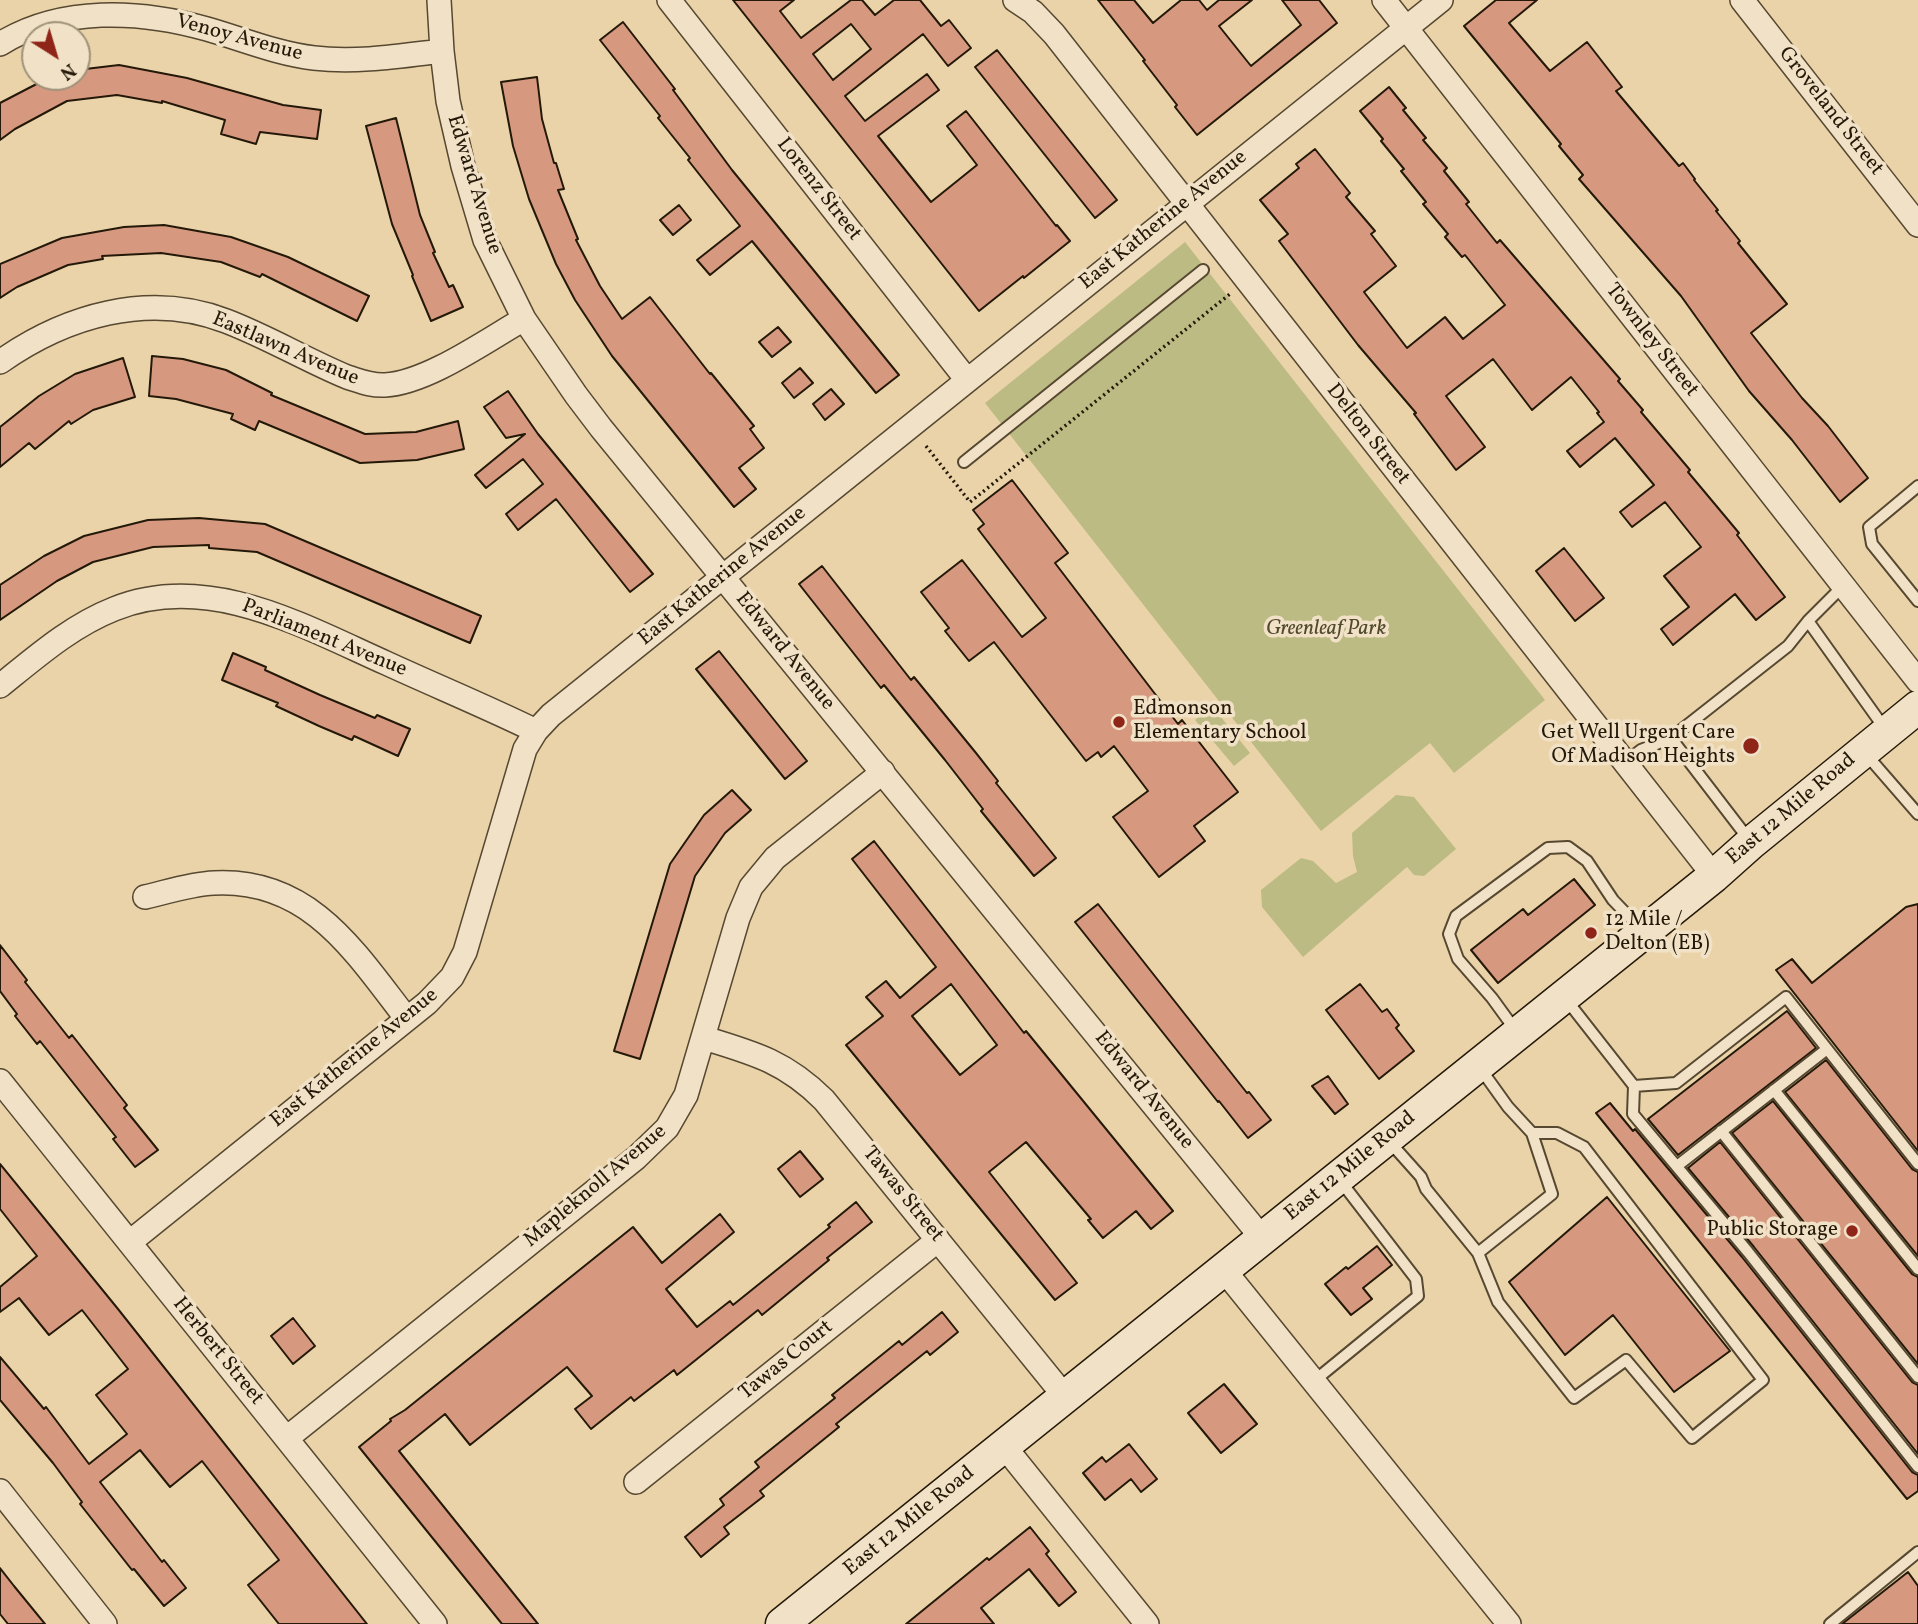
<!DOCTYPE html>
<style>
body{margin:0}
#map{position:relative;width:1918px;height:1624px;overflow:hidden;background:#ead3a9;font-family:Vollkorn,serif}
canvas{display:block}
.north{position:absolute;left:21px;top:21px;width:70px;height:70px;box-sizing:border-box;background:#f1e2c7;border:2px solid #9f927b;border-radius:50%;rotate:143deg;font-size:19px;font-weight:700;line-height:28px;text-align:center;color:#241909}
.north::after{content:'';display:block;margin:auto;width:24px;height:32px;background:#8f2418;clip-path:polygon(50% 0,100% 100%,50% 72%,0 100%)}
</style>
<div id="map">
<canvas width="1918" height="1624"></canvas>
<div class="north">N</div>
</div>
<script>
const c = document.querySelector('canvas').getContext('2d');
c.lineJoin = 'round';
function fillPath(path, color) {
  c.fillStyle = color;
  c.fill(path, 'evenodd');
}
function strokePath(path, color, width, dash) {
  c.strokeStyle = color;
  c.lineWidth = width;
  c.lineCap = dash ? 'butt' : 'round';
  c.setLineDash(dash || []);
  c.stroke(path);
}
function drawText(font, color, halo, rows, align = 'center') {
  c.font = font + ' Vollkorn,serif';
  c.lineWidth = 7;
  c.setLineDash([]);
  c.textBaseline = 'middle';
  c.strokeStyle = halo;
  c.fillStyle = color;
  for (const [text, x, y, turn = 0] of rows) {
    c.save();
    c.translate(x, y);
    c.rotate((+turn || 0) * Math.PI / 180);
    c.textAlign = isNaN(turn) ? turn : align;
    if (halo) c.strokeText(text, 0, 0);
    c.fillText(text, 0, 0);
    c.restore();
  }
}
fillPath(new Path2D(`
 M1185,242L1545,700L1454,773L1430,743L1321,831L985,403Z
 M1212,706L1250,753L1234,766L1195,720Z
 M1396,795L1414,797L1456,849L1424,876L1414,875L1407,867L1303,957L1262,907L1261,890L1301,858L1313,861L1336,883L1357,872L1353,856L1352,833Z`), '#bdbb84');
const building = new Path2D(`
 M733,0H794L780,11L801,38L851,0H862L875,15L894,0H920L941,26L949,20L971,48L948,66L923,34L845,96L865,121L927,74L939,90L878,136L931,202L977,165L947,126L966,111L1056,226L1057,225L1070,241L1024,278L1023,276L979,311ZM851,24L871,49L833,80L813,54Z
 M1098,0H1134L1153,23L1181,0H1199L1207,10L1219,0H1252L1219,26L1251,66L1301,25L1282,0H1319L1337,23L1197,135L1175,107L1177,105L1143,61L1145,60Z
 M1496,0H1537L1509,23L1550,71L1587,42L1622,87L1616,91L1679,166L1683,163L1695,179L1694,180L1718,210L1716,211L1740,241L1738,243L1787,304L1751,333L1802,398L1828,426L1868,478L1840,502L1792,440L1749,391L1681,296L1579,179L1583,175L1559,146L1561,144L1464,26Z
 M623,22L675,89L673,90L732,170L899,375L876,393L752,241L710,275L697,260L740,226L688,160L690,158L658,118L660,116L600,40Z
 M997,50L1117,200L1095,218L975,67Z
 M119,65L187,78L283,105L321,110L317,139L260,132L256,144L221,134L225,120L162,101V103L117,95L67,101L15,129L0,140V103L50,77H77V70Z
 M537,77L542,119L554,163H556L564,189L558,190L578,239L576,240L600,286L622,319L650,297L710,374L711,373L754,426L750,429L764,448L739,468L756,489L734,507L612,356L575,300L556,264L529,199L513,146L501,82Z
 M1389,87L1406,108L1403,110L1426,138L1423,140L1447,168L1444,171L1469,202L1466,204L1497,243L1500,240L1620,379L1618,381L1643,410L1641,412L1690,470L1688,472L1739,533L1737,535L1785,597L1756,620L1735,594L1673,645L1661,629L1689,607L1664,576L1701,547L1665,502L1632,527L1620,512L1654,485L1615,438L1580,467L1567,451L1604,422L1597,413L1599,412L1571,377L1532,410L1493,359L1446,396L1485,447L1456,470L1414,414L1416,413L1358,345L1279,241L1288,234L1260,200L1299,168L1296,164L1315,149L1350,193L1346,197L1375,231L1371,234L1396,266L1364,292L1407,348L1445,317L1463,339L1505,305L1465,255L1462,257L1445,237L1448,234L1423,204L1426,202L1401,171L1404,169L1381,141L1383,139L1360,111Z
 M396,118L420,215L435,252L433,253L449,287L453,285L463,307L431,321L412,276L413,275L392,224L366,126Z
 M679,205L691,220L673,235L660,220Z
 M164,225L231,237L288,257L369,296L357,321L262,274L260,277L221,262L161,253L102,256L103,259L68,265L17,287L0,298V264L62,238L124,227Z
 M778,327L791,342L772,357L759,342Z
 M152,356L183,359L226,370L272,393L271,395L365,434L416,432L458,421L464,449L417,460L360,463L259,421L255,430L231,419L233,414L176,399L149,396Z
 M123,358L135,397L93,410L71,424L69,421L35,449L29,443L0,467V427L39,396L75,374Z
 M800,368L813,383L794,398L782,383Z
 M831,389L844,404L825,420L813,404Z
 M508,391L538,434L653,574L630,592L556,499L518,530L506,514L543,484L523,459L486,488L475,475L525,434L506,438L484,407Z
 M1012,480L1068,553L1055,563L1178,724L1182,720L1238,792L1194,826L1205,841L1159,877L1113,817L1148,791L1114,746L1101,757L1098,752L1086,761L994,642L969,661L945,631L949,628L921,592L962,560L1022,637L1046,618L978,529L984,524L973,510Z
 M199,518L265,524L481,616L470,643L257,552L209,548V545L153,547L93,562L57,581L0,620V585L44,556L84,536L148,520Z
 M1564,548L1604,598L1575,621L1536,571Z
 M822,566L911,680L914,677L976,753L998,781L996,783L1056,858L1034,876L981,811L983,809L945,760L884,685L881,688L799,584Z
 M719,651L807,761L785,779L696,669Z
 M233,653L266,667L265,670L320,695L375,718L377,715L410,729L398,756L354,736L352,740L319,726L276,706L278,703L222,680Z
 M732,790L751,810L725,833L695,876L640,1059L614,1051L670,864L704,815Z
 M874,841L1024,1033L1026,1031L1173,1211L1151,1229L1136,1211L1103,1238L1088,1220L1091,1219L1026,1142L989,1172L1077,1283L1055,1300L846,1045L883,1016L866,997L886,981L900,998L936,967L852,859ZM951,984L997,1045L960,1075L912,1016Z
 M1574,879L1595,905L1498,983L1471,950L1523,909L1528,915Z
 M1098,904L1247,1093L1249,1092L1271,1120L1248,1138L1219,1101L1218,1102L1075,922Z
 M1918,904V1151L1776,970L1792,959L1812,983L1906,907Z
 M0,945L27,980L25,982L69,1038L72,1035L127,1105L124,1108L158,1150L135,1167L113,1139L116,1137L40,1041L37,1044L15,1016L17,1014L0,991Z
 M1360,984L1382,1012L1387,1009L1399,1025L1396,1028L1414,1051L1379,1079L1326,1010Z
 M1787,1011L1816,1048L1678,1155L1648,1119Z
 M1826,1060L1912,1169L1918,1172V1256L1785,1092Z
 M1328,1076L1348,1104L1335,1114L1312,1086Z
 M1773,1101L1912,1274L1918,1277V1364L1732,1133Z
 M1610,1103L1633,1131L1635,1129L1742,1257L1912,1472L1918,1475V1491L1907,1499L1596,1113Z
 M1720,1142L1912,1382L1918,1385V1454L1754,1247L1688,1168Z
 M800,1151L823,1179L800,1197L778,1169Z
 M0,1164L118,1309L367,1624H279L248,1585L279,1560L202,1461L170,1487L140,1450L100,1482L162,1562L164,1560L186,1588L164,1606L134,1569L132,1570L80,1504L82,1502L53,1463L0,1400V1357L44,1409L46,1407L89,1464L127,1434L96,1395L128,1369L82,1310L49,1335L19,1298L0,1312V1287L37,1256L0,1209Z
 M1607,1197L1730,1351L1674,1392L1613,1315L1565,1355L1509,1282Z
 M856,1202L872,1222L827,1258L829,1260L762,1315L758,1310L677,1375L674,1370L634,1401L631,1397L591,1429L575,1409L592,1396L567,1367L470,1445L445,1414L399,1451L538,1624H502L359,1447L391,1421L390,1419L405,1410L633,1227L662,1263L720,1214L734,1232L666,1289L697,1327L730,1301L733,1305L830,1227L828,1225Z
 M1377,1246L1392,1265L1363,1288L1372,1299L1351,1315L1325,1284L1346,1267L1348,1269Z
 M942,1312L958,1332L930,1355L927,1351L836,1424L839,1427L760,1491L764,1496L724,1527L729,1534L701,1557L685,1537L724,1505L720,1499L759,1467L755,1462L835,1398L832,1395L899,1341L902,1345Z
 M293,1318L315,1346L293,1364L271,1336Z
 M1224,1384L1257,1424L1221,1453L1188,1413Z
 M1129,1444L1157,1479L1141,1492L1131,1479L1105,1500L1083,1473L1102,1457L1106,1462Z
 M1030,1527L1049,1551L1046,1554L1076,1592L1059,1606L1029,1569L981,1608L994,1624H906L987,1558L989,1560Z
 M0,1568L14,1586L45,1624H8L0,1614Z
 M1908,1572L1918,1586V1624H1842Z`);
fillPath(building, '#d6997f');
strokePath(building, '#241909', 2);
const service = new Path2D(`
 M964,462L1203,270
 M1918,486L1869,527L1872,544L1918,601
 M1808,621L1885,729
 M1671,738L1750,841
 M1865,753L1918,814
 M1624,763L1641,750L1671,738L1788,646L1808,621L1843,586
 M1565,998L1634,1086L1633,1114L1748,1252L1918,1467
 M1516,1031L1492,998L1458,959L1449,934L1456,916L1548,848L1568,847L1587,861L1613,900L1641,929
 M1634,1086L1676,1083L1786,997L1918,1164
 M1774,1090L1918,1269
 M1721,1131L1918,1377
 M1388,1140L1421,1177L1426,1189L1478,1253L1498,1302L1574,1398L1626,1360L1692,1438L1763,1380L1584,1147L1557,1133H1532
 M1677,1166L1827,1049
 M1478,1253L1552,1194L1532,1133L1508,1107L1480,1068
 M1314,1381L1418,1296L1416,1279L1339,1179
 M1830,1624L1918,1552`);
const minor = new Path2D(`
 M439,0L442,51L448,101L463,166L485,240L524,319L576,395L601,428L1262,1238
 M669,0L967,380
 M1015,0L1033,12L1054,34L1714,876
 M1384,0L1918,681
 M1742,0L1918,225
 M0,44C61,6 140,10 207,29C242,39 278,54 314,58C356,63 400,56 442,51
 M0,362C65,316 148,291 226,321C268,337 306,360 347,377C360,381 371,386 385,385C427,383 487,340 524,319
 M0,686C36,657 71,626 114,609C207,571 303,626 386,663C436,686 487,707 536,731
 M145,897C167,892 191,884 214,883C310,878 355,952 407,1019
 M704,1038C754,1053 786,1062 824,1100L1066,1398
 M0,1081L435,1624
 M130,1242L427,1003L452,977L465,952L525,749L536,731L551,715L1441,0
 M1224,1270L1509,1624
 M287,1438L636,1158L667,1128L686,1095L738,918L751,887L775,858L883,772
 M1004,1446L1147,1624
 M636,1482L938,1240
 M0,1491L105,1624`);
const secondary = new Path2D(`
 M782,1624L1714,876L1751,843L1918,707`);
strokePath(service, '#564831', 14);
strokePath(minor, '#564831', 26);
strokePath(secondary, '#241909', 35);
strokePath(new Path2D(`
 M926,446L970,502L1230,294`), '#241909', 3.5, [2, 3.5]);
strokePath(service, '#f1e2c7', 10);
strokePath(minor, '#f1e2c7', 23);
strokePath(secondary, '#f1e2c7', 32);
for (const [x, y, r, color] of [
 [1119,722,7,"#8f2418"],
 [1751,746,9,"#8f2418"],
 [1591,933,7,"#8f2418"],
 [1852,1231,7,"#8f2418"]
]) {
  const dot = new Path2D();
  dot.arc(x, y, r, 0, 2 * Math.PI);
  c.fillStyle = color;
  c.fill(dot);
  strokePath(dot, '#f1e2c7', 2.5);
}
drawText('21px', '#241909', '#f1e2c7', [
 ["Venoy Avenue",239,39,15],
 ["Groveland Street",1830,112,52],
 ["Edward Avenue",473,185,73],
 ["Lorenz Street",818,190,52],
 ["East Katherine Avenue",1164,221,-39],
 ["Townley Street",1651,341,52],
 ["Eastlawn Avenue",285,350,23],
 ["Delton Street",1367,435,52],
 ["East Katherine Avenue",723,577,-39],
 ["Parliament Avenue",324,639,22],
 ["Edward Avenue",784,652,51],
 ["East 12 Mile Road",1792,810,-40],
 ["East Katherine Avenue",355,1059,-39],
 ["Edward Avenue",1143,1091,51],
 ["East 12 Mile Road",1351,1167,-39],
 ["Mapleknoll Avenue",596,1187,-40],
 ["Tawas Street",902,1195,51],
 ["Herbert Street",217,1352,51],
 ["Tawas Court",787,1361,-39],
 ["East 12 Mile Road",910,1522,-39]
]);
drawText('italic 21px', '#524a2e', '#f1e2c7', [
 ["Greenleaf Park",1326,630]
]);
drawText('21px', '#241909', '#f1e2c7', [
 ["Edmonson",1133,710],
 ["Elementary School",1133,734],
 ["Get Well Urgent Care",1735,734,"right"],
 ["Of Madison Heights",1735,758,"right"],
 ["12 Mile /",1605,921],
 ["Delton (EB)",1605,945],
 ["Public Storage",1838,1231,"right"]
], 'left');
</script>
